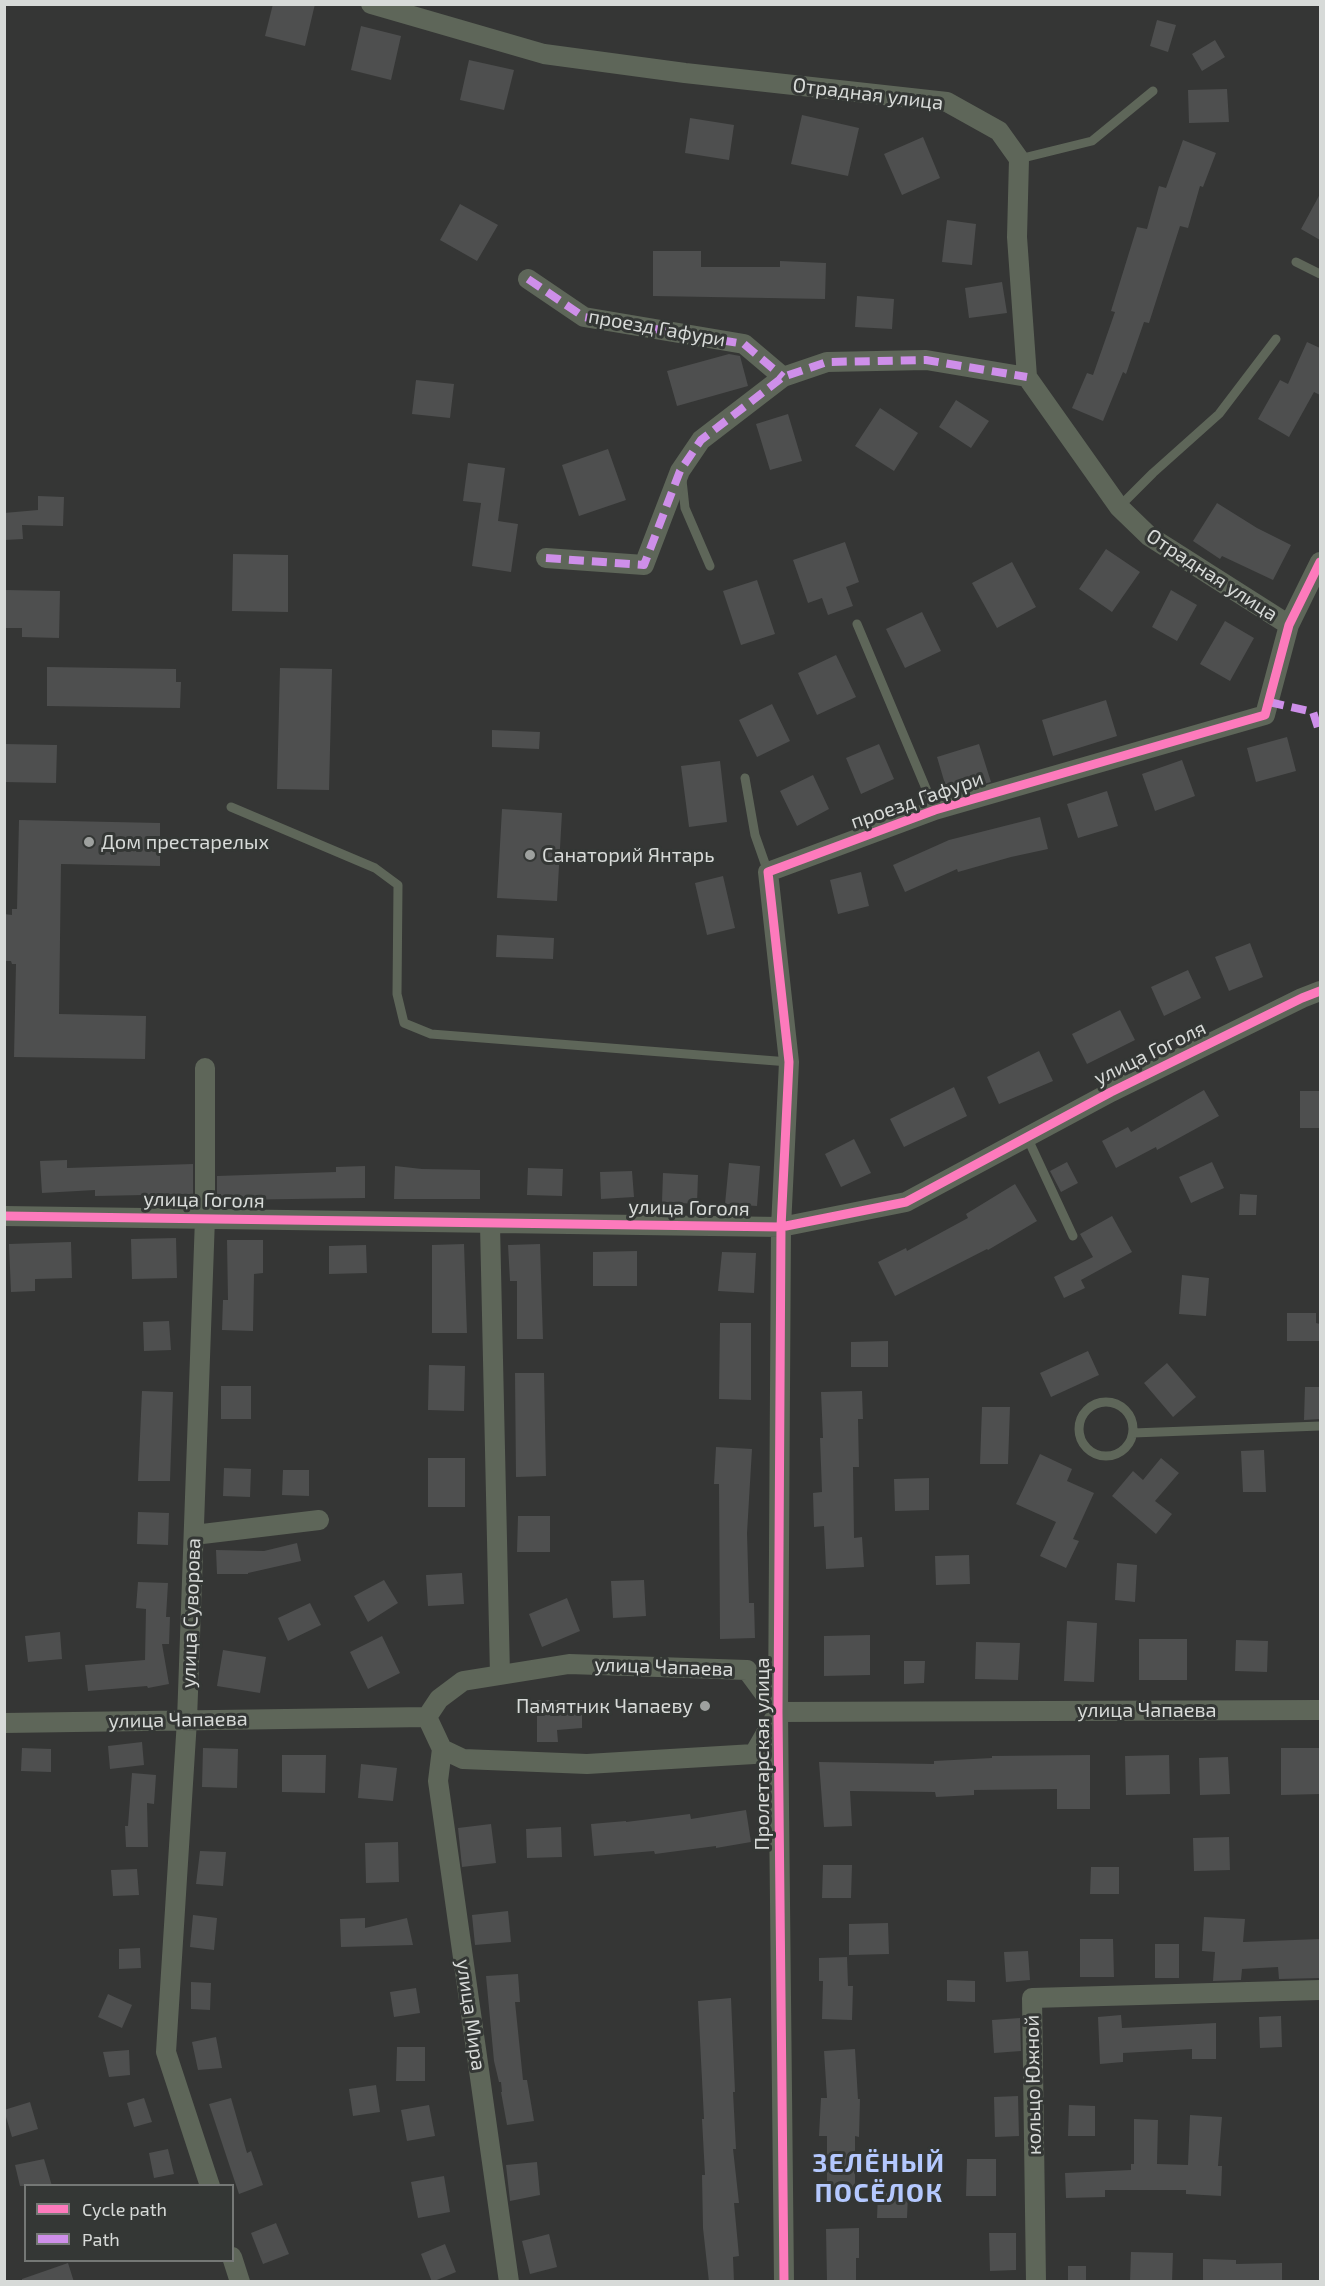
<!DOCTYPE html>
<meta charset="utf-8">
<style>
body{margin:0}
#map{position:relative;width:1325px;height:2286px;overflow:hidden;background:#353635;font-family:"Exo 2",sans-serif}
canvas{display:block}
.frame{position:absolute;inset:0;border:6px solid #d7dad8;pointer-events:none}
.legend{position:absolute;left:24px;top:2184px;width:210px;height:78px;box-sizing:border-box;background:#343735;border:2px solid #757876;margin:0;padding:8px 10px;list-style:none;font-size:18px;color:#d7dad8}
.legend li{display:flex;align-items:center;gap:12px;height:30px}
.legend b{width:30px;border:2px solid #757876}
</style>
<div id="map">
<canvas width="1325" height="2286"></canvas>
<div class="frame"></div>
<ul class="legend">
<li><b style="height:8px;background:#fd7abc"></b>Cycle path</li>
<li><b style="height:8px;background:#ce8fe9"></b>Path</li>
</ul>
</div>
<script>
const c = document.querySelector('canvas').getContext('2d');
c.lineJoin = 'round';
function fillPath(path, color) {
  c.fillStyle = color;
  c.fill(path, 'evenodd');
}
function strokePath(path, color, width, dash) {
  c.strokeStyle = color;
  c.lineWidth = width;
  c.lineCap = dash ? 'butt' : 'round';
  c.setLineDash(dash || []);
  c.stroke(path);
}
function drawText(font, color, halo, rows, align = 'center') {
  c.font = font + ' "Exo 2",sans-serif';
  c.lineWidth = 6;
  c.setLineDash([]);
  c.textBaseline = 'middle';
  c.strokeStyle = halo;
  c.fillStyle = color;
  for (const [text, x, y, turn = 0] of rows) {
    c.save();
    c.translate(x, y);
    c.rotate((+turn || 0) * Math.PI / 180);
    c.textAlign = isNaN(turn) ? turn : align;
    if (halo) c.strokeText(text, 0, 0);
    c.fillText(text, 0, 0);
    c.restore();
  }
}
fillPath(new Path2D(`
 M273,4H315L305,46L265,36Z
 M1157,20L1176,25L1168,52L1150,46Z
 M361,26L401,36L391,80L351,70Z
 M1215,40L1225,57L1202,71L1192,54Z
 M469,60L514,70L504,110L460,100Z
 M1227,89L1229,122L1189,123L1188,90Z
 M802,115L859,128L848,176L791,164Z
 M690,118L734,125L729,160L685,153Z
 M923,137L940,178L902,195L884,154Z
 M1183,140L1216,153L1203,187L1200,186L1188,228L1180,226L1149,323L1144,322L1126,374L1123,372L1103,421L1072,408L1087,373L1093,375L1115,312L1111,311L1137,227L1147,229L1159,186L1166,188Z
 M1320,194V240L1301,229Z
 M460,204L498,225L477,261L440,240Z
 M947,220L976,224L972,265L942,262Z
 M653,251H701V267H780V261L826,263L825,299L653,296Z
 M1002,282L1007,313L969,318L965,288Z
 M857,296L894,299L892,329L855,327Z
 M1307,342L1320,348V395L1314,392L1289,437L1258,419L1280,380L1288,384Z
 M729,354L740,356L748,386L677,406L667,371Z
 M416,380L454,384L450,418L412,414Z
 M956,400L989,421L971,448L939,427Z
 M880,408L918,433L894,471L855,446Z
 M788,414L802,461L770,470L756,424Z
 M608,449L626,500L579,516L562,465Z
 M468,463L505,468L498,521L518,524L511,572L472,566L481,503L463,501Z
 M38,496L64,497L63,526L22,525L23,539L4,540V513L38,510Z
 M1217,503L1257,528L1291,545L1273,580L1222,556L1220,559L1193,541Z
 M845,542L859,582L846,587L853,606L828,615L822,598L808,603L793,560Z
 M1106,549L1140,572L1112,612L1079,589Z
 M233,554L288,555V612L232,611Z
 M1012,562L1036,607L997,628L972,583Z
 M757,580L775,634L741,645L723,591Z
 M4,590L60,591L59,638L22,637V628H4Z
 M1171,590L1197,605L1177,641L1152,627Z
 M922,612L941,651L905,668L886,629Z
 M1225,621L1254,638L1230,681L1200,664Z
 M836,655L856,697L817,715L798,673Z
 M47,667L176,669V682H181L180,708L47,706Z
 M280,668L332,669L329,790L277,789Z
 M1106,700L1117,736L1053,756L1042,720Z
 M772,704L790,741L757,757L739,720Z
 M492,730L540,732L539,749L492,747Z
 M1287,737L1296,771L1256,782L1247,748Z
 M4,744L57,745L56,783L4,782Z
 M879,744L894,779L861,794L846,758Z
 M979,744L991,782L948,794L937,757Z
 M1182,760L1195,796L1155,811L1142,774Z
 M720,761L727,822L689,827L681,766Z
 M813,775L829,809L797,826L780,791Z
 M1107,791L1118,826L1078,838L1067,804Z
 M502,809L562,813L557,901L497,898Z
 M1040,817L1048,849L1011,857L958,872L957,869L905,892L893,865L949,840Z
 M19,820L160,823V866L61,864L59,1014L146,1016L145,1059L14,1057L16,964H12L11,961H4V914L12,915V909H17Z
 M861,872L869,906L838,914L830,880Z
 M723,876L735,928L707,935L695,883Z
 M497,935L554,938L553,959L496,957Z
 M1250,943L1263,977L1229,991L1215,957Z
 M1188,970L1201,998L1164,1016L1151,987Z
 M1120,1010L1135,1040L1087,1064L1072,1034Z
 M1039,1051L1053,1081L999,1104L987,1077Z
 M954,1087L967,1116L904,1147L890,1119Z
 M1204,1090L1219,1116L1157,1150L1156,1147L1116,1168L1102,1141L1128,1127L1131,1132Z
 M1300,1091H1320V1128H1300Z
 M854,1139L871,1173L841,1187L825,1154Z
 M67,1160V1168L193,1164V1194L95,1196V1190L42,1193L40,1161Z
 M1067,1162L1078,1183L1061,1192L1050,1171Z
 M1212,1162L1224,1188L1191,1203L1179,1177Z
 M729,1163L760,1166L757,1206L725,1204Z
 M365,1166V1198L221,1200V1194H217V1176L336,1172V1167Z
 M395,1166L422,1169L480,1170V1199H394Z
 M528,1168L563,1169L562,1196L527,1195Z
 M632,1171L634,1197L601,1199L600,1172Z
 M663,1173L698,1175L697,1204L662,1202Z
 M1015,1184L1037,1221L988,1250L987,1249L895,1296L878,1262L906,1248L907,1251L968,1218L966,1214Z
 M1240,1194L1257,1195L1256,1215H1239Z
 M1112,1216L1132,1252L1081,1280L1085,1288L1064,1298L1054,1277L1093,1257L1080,1234Z
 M176,1238L177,1278L132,1279L131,1239Z
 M227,1240H263V1273L254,1274L253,1331L222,1330L223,1300H228Z
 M71,1242L72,1278L35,1279V1291L11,1292L9,1244Z
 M464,1244L467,1333H432V1245Z
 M540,1244L543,1339H517V1281H510L508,1245Z
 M366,1245L367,1273L329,1274V1246Z
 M637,1251V1286H593V1252Z
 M722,1252L756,1253L754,1293L718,1291Z
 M1182,1275L1209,1278L1206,1316L1179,1314Z
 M1287,1313H1316V1323L1320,1324V1341H1287Z
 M169,1321L171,1350L144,1351L143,1322Z
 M720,1323H751V1400L719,1399Z
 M888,1341V1367H851V1342Z
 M1088,1351L1099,1375L1051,1397L1040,1373Z
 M1167,1363L1196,1397L1173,1417L1144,1383Z
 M429,1365L465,1366L464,1411L428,1410Z
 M515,1373H544L546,1476L516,1477Z
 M221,1386H251V1419H221Z
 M1305,1387H1320V1419L1304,1420Z
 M142,1391L173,1392L170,1481H138Z
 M862,1391L863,1419H858L859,1467H853L854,1538L862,1537L864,1567L826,1569L824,1526L814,1527L813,1493L822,1492L820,1438H823L821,1392Z
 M982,1407H1010L1008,1464H980Z
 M716,1447L752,1449L747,1533L749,1603H754L755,1638L720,1639L719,1484H714Z
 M1264,1450L1266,1492H1243L1241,1451Z
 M1040,1454L1072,1469L1067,1481L1094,1493L1073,1539L1079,1541L1066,1568L1040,1556L1056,1522L1016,1504Z
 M428,1458H465V1507H428Z
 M1161,1458L1179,1473L1155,1501L1172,1514L1156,1534L1112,1496L1133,1471L1143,1480Z
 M224,1468L251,1469L250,1497L223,1496Z
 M283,1470H309V1496L282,1495Z
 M929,1478V1510L895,1511L894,1479Z
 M138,1512L169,1513L168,1545L137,1544Z
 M518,1516H550V1552H517Z
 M297,1543L301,1561L248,1573V1574H217L216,1550L264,1551Z
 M969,1555L970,1584L936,1585L935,1556Z
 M1117,1563L1137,1565L1135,1602L1115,1600Z
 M462,1573L464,1604L428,1606L426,1575Z
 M384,1580L398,1603L368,1622L354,1596Z
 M644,1580L646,1616L613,1618L611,1581Z
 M138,1582L168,1583L166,1617H170L169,1644H162L169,1684L148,1688L147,1686L88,1691L85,1665L145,1660L146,1609L136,1608Z
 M567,1598L580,1631L542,1647L529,1614Z
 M310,1603L321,1625L288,1641L278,1618Z
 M1067,1621L1097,1623L1094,1682L1064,1681Z
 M60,1632L62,1659L28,1662L25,1636Z
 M870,1635V1675L824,1676V1636Z
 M382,1636L400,1673L368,1689L350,1652Z
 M1139,1639H1187V1680H1139Z
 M1236,1640L1268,1641L1267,1672L1235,1671Z
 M976,1642L1020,1643L1018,1680L975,1679Z
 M223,1650L266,1657L260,1693L217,1686Z
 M904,1661H925L924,1683L904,1684Z
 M537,1700H582V1728L557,1730L558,1742H537Z
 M142,1742L144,1765L110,1769L108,1746Z
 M22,1748L51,1749V1772L21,1771Z
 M203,1748L238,1749L237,1788L202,1787Z
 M1281,1748H1320V1794L1281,1795Z
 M282,1755H326L325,1793L282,1792Z
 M1090,1755V1809H1057V1789L974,1790V1795L936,1797L935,1792L850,1791L852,1826L824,1827L819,1762L934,1764V1761L992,1758V1756Z
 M1169,1755L1170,1794L1126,1795L1125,1756Z
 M1228,1757L1230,1794L1200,1795L1199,1758Z
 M361,1764L397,1768L393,1801L358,1798Z
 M132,1773L156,1775L154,1804L147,1803L148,1847H126L125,1826H128Z
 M746,1810L751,1842L716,1848V1846L655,1854L654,1851L594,1856L591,1824L626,1821V1822L690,1814L691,1819Z
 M491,1824L496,1863L462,1867L458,1828Z
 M561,1827L562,1857L527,1858L526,1829Z
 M1229,1837L1230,1870L1194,1871L1193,1838Z
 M398,1842L399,1882L366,1883L365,1843Z
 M200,1851L226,1852L223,1886L196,1884Z
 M823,1865H852L851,1898H822Z
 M1091,1867H1119V1894H1090Z
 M137,1869L139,1895L113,1896L111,1870Z
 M508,1911L511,1942L475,1945L472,1915Z
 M193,1915L217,1918L214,1950L190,1947Z
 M1204,1917L1245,1919L1243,1942L1320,1939V1978L1279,1979L1278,1967L1242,1969L1241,1980L1213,1981L1215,1952L1202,1951Z
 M365,1918V1928L407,1918L413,1945L341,1947L340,1919Z
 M888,1923L889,1954L849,1955V1924Z
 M1080,1939H1113L1114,1977H1080Z
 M1155,1944H1179V1978H1155Z
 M140,1948L141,1968L119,1969V1949Z
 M1028,1951L1030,1980L1006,1982L1004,1952Z
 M847,1957L848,1986H853L852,2020L822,2019L823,1981H819V1958Z
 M518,1974L520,2002H515L523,2080H527L534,2121L507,2125L501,2092H502L501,2082H499L494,2061L486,1976Z
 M947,1980L975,1981V2002L947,2001Z
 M191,1982L211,1983L210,2010L191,2009Z
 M416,1988L420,2013L394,2017L390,1992Z
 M108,1994L132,2005L122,2028L98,2017Z
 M731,1998L735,2092H733L736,2149H733L739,2203H734L739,2256L733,2257L734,2282H709L703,2228L702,2175H705L702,2119H704L698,2001Z
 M1121,2015L1122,2028L1216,2023V2059H1192V2049L1123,2053V2062L1100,2064L1098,2017Z
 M1281,2016L1282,2047L1260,2048L1259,2017Z
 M1020,2018L1021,2051L994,2053L992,2020Z
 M216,2037L222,2068L198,2070L192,2042Z
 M397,2047H425V2081H396Z
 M855,2049L858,2099H860L859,2137L855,2136V2193L827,2194V2136H819L821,2098H827L824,2051Z
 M129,2050L130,2075L109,2077L103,2052Z
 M376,2085L380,2112L353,2116L349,2089Z
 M1018,2096L1019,2136L995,2137L994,2097Z
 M144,2098L152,2122L134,2127L127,2103Z
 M231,2098L247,2153L251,2151L263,2185L239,2194L209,2104Z
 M30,2102L38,2129L12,2137L4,2110Z
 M429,2105L435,2136L407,2141L401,2110Z
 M1069,2105L1095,2106V2136H1068Z
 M1190,2115L1222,2117L1218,2166H1222L1221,2196L1186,2194V2190H1105V2197L1066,2198L1065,2173L1131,2170V2164H1134V2119L1158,2120L1157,2164L1188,2165Z
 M168,2149L174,2174L154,2178L149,2153Z
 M44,2159L52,2186H20L15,2165Z
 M967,2159H996V2196H966Z
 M537,2162L540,2195L510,2201L506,2165Z
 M444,2176L450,2212L418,2218L411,2182Z
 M878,2193L908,2194L907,2218H877Z
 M276,2223L289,2254L263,2264L251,2233Z
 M859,2228V2258H856V2282H827L826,2229Z
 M989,2233H1016V2270L990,2271Z
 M549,2234L557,2267L530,2274L522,2241Z
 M445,2244L456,2272L432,2282L421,2254Z
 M1131,2252L1173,2253L1172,2282H1130Z
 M1203,2259L1236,2260V2264L1282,2263V2282H1203Z
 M68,2263L74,2282H22V2279Z
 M1068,2266H1086V2282H1068Z`), '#4e4f4f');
strokePath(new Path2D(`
 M1019,159L1092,141L1153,91
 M1296,262L1320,274
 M682,480L685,508L710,566
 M1119,507L1153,473L1219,414L1276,339
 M857,624L935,810
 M745,778L755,835L768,872
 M231,807L375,868L398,885L397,994L404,1023L431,1034L789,1062
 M1027,1137L1073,1236
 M1079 1429a27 27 0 1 1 54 0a27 27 0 1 1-54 0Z
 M1133,1433L1320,1426`), '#5e6659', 9);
strokePath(new Path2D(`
 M371,4L544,54L685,73L947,102L999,131L1019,159L1017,237L1027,377L1119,507L1149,536L1289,625
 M528,279L584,317L744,344L783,377
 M546,558L644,565L680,471L701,440L783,377L827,362L926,360L1027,377
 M205,1068V1218L187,1720L166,2052L210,2186
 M4,1216L781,1227L906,1202L1111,1092L1302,998L1320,991
 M490,1225L500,1675
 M194,1535L319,1520
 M778,1712L1320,1710
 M427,1717L442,1749L463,1759L587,1764L754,1754L777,1714
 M427,1717L439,1699L463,1681L569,1664L747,1670L778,1712
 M4,1723L427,1717
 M442,1749L438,1781L509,2282
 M232,2257L240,2282
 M784,2282L778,1712L781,1227L789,1062L768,872L935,810L1265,715L1289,625L1320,562
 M1036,2282L1032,1998L1320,1990`), '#5e6659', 20);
strokePath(new Path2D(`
 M528,279L584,317L744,344L783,377
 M546,558L644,565L680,471L701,440L783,377L827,362L926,360L1027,377
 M1269,702L1313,712L1320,734`), '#ce8fe9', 8, [15, 8]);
strokePath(new Path2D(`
 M4,1216L781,1227L906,1202L1111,1092L1302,998L1320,991
 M784,2282L778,1712L781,1227L789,1062L768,872L935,810L1265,715L1289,625L1320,562`), '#fd7abc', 9);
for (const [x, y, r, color] of [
 [89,842,6,"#9ea19f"],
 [530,855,6,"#9ea19f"],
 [705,1706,6,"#9ea19f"]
]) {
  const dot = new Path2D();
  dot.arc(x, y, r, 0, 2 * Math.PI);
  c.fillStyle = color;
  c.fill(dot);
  strokePath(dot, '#343735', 2);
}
drawText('20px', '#d7dad8', '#343735', [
 ["Отрадная улица",868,94,7],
 ["проезд Гафури",657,328,10],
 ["Отрадная улица",1212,575,33],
 ["проезд Гафури",917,800,-19],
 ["улица Гоголя",1150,1053,-26],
 ["улица Гоголя",204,1200,1],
 ["улица Гоголя",689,1208,1],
 ["улица Суворова",191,1613,-88],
 ["улица Чапаева",664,1667,2],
 ["улица Чапаева",1147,1710],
 ["улица Чапаева",178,1720,-1],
 ["Пролетарская улица",762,1754,-90],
 ["улица Мира",471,2015,82],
 ["кольцо Южной",1033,2085,-91]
]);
drawText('20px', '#d7dad8', '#343735', [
 ["Дом престарелых",101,842],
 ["Санаторий Янтарь",542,855],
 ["Памятник Чапаеву",693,1706,"right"]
], 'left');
c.letterSpacing = '1.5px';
drawText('bold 26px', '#b4c8fe', '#343735', [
 ["ЗЕЛЁНЫЙ",879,2163],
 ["ПОСЁЛОК",879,2193]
]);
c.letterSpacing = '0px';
</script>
